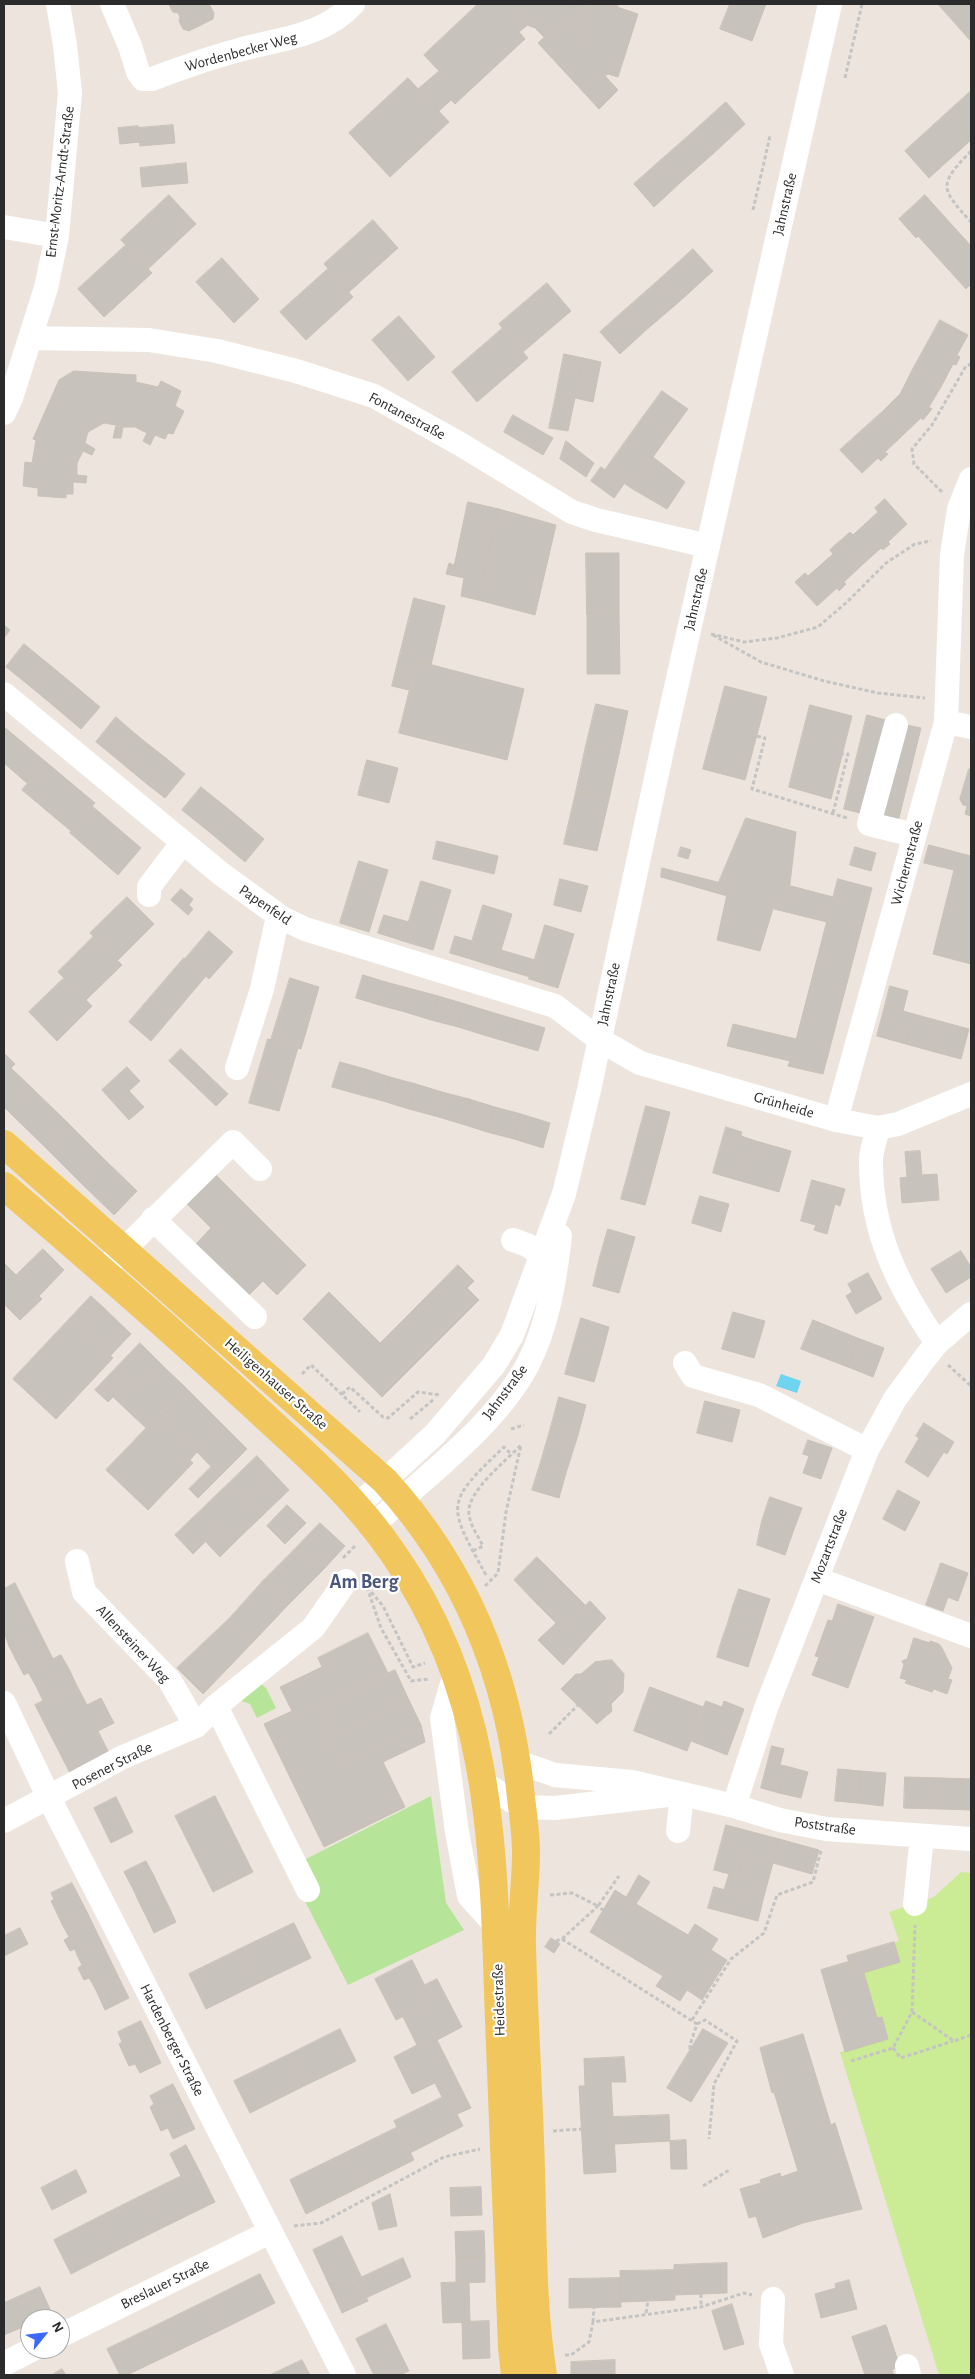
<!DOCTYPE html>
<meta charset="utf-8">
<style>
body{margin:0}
#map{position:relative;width:975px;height:2379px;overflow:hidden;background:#ede5dd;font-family:"Alegreya Sans",sans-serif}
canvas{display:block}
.frame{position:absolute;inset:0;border:5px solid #2b2b2b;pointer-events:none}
.north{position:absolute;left:20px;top:2309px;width:50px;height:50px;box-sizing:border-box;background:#fff;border:1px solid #aaa;border-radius:50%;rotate:61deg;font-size:14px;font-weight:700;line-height:20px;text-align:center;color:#2b2b2b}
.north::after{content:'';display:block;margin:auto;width:18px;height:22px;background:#3c69fb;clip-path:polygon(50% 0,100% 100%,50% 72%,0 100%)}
</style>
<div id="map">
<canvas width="975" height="2379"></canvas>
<div class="frame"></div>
<div class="north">N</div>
</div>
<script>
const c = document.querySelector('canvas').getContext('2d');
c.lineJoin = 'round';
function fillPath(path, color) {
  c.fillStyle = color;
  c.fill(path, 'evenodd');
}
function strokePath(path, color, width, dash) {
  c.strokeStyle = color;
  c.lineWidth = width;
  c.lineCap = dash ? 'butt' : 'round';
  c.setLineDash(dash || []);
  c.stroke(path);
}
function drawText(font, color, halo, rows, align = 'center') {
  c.font = font + ' "Alegreya Sans",sans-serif';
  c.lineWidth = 4.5;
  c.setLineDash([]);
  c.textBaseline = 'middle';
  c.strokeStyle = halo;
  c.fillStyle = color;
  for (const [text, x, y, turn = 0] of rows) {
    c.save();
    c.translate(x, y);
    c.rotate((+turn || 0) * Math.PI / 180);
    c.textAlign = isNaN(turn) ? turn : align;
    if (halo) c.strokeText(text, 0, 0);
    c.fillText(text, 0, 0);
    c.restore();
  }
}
fillPath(new Path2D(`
 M258,1681L266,1688L276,1708L257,1718L250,1704L239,1700Z
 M431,1796L446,1903L464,1930L348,1985L288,1868Z`), '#b6e499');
fillPath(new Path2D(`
 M961,1872L971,1873V2375H939L840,2052L845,2051L821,1970L848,1962L847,1956L899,1941L889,1912L934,1897Z`), '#cbeb95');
fillPath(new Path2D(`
 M781,1374L801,1381L797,1393L776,1386Z`), '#6fd4ef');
const building = new Path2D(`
 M169,4H209L214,13L213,19L189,31L183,29L179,21L180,17L178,13L173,12Z
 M478,4H512L530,23L519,32L525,39L455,104L451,100L439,111L418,89L439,71L424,55Z
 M512,4H568L572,9L577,4H590L581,31L589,40L587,46L563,20L544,37L535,28L527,25L530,23Z
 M568,4H577L572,9Z
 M590,4H619L617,7L638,14L618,77L608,74L605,76L618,90L599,109L538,43L563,20L587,46L589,40L581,31Z
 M730,4H766L752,41L720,29Z
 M938,4H971V41Z
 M408,78L449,122L390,177L349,133Z
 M971,91V133L950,110Z
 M726,102L745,124L714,153L694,131Z
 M950,110L971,133V140L929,178L905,151Z
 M173,125L175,143L140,146L138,128Z
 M138,126L140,142L120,144L118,128Z
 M694,131L714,153L681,182L661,160Z
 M661,160L681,182L654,207L634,184Z
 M186,163L188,183L142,187L140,168Z
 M169,195L196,224L148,269L121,240Z
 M925,195L971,246V284L966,289L918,236L916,238L899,219Z
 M373,220L398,248L349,292L324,264Z
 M126,245L152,273L104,317L78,289Z
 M693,249L713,271L680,301L660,279Z
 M222,258L259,299L234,323L196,282Z
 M328,269L353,297L306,340L280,312Z
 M660,279L680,301L645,331L626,309Z
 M547,283L571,311L523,352L499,324Z
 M626,309L645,331L620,354L600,332Z
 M399,316L435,357L408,381L372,340Z
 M940,320L968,335L957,355L960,357L956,365L953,364L942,385L913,369Z
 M503,328L528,358L477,402L452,372Z
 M564,354L583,358L575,398L556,395Z
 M583,358L601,362L593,402L575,398Z
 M913,369L942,385L929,407L932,409L923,420L921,418L903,435L881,413L900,394Z
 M74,371L136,375V382L158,387L161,381L181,391L175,406L184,411L173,434L168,433L165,439L155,435L150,445L143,441L147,433L135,427H123L121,438H113L116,425L104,423L88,432L85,443L95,449L92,455L83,451L77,463V475L87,476L86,483L73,482V494H66V498L38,496V488L23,486L25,462L32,463L36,440L33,439L59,380Z
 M662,391L688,409L668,436L643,417Z
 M556,395L575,398L568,431L549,428Z
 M881,413L903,435L885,452L888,454L881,461L878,458L862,473L840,450Z
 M513,415L553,438L543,455L504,432Z
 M643,417L668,436L631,488L605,470Z
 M566,441L594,463L586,477L560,459Z
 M653,457L685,482L667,509L631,488Z
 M601,467L624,484L614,498L591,481Z
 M885,499L907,524L888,542L890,544L883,550L881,548L862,565L840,541L850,532L853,535L878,512L875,508Z
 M468,502L499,509L478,600L461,596L464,578L446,574L449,563L454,565Z
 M499,509L556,525L535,615L478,600Z
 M840,541L862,565L844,582L846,584L839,591L837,588L817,606L795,582L805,573L808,576L833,554L830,550Z
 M586,553H619V613L587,614Z
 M414,598L445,606L431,665L417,661L409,690L392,686Z
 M619,613L620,674H587V614Z
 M4,625L10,630L4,638Z
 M24,644L51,666L31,687L6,667Z
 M417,661L524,689L507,760L399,733Z
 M51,666L74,685L55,707L31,687Z
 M74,685L100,707L81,729L55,707Z
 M725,686L767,697L745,780L703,769Z
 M596,704L628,711L619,754L586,746Z
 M810,705L852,716L831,799L789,787Z
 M867,715L886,720L864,814L844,809Z
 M116,717L132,731L112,755L96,742Z
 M902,724L921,728L898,822L879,818Z
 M4,727L15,736L4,750Z
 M132,731L149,745L130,770L112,755Z
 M15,736L46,762L28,784L4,763V750Z
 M149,745L167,759L147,784L130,770Z
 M586,746L619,754L609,799L576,792Z
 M167,759L185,774L165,798L147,784Z
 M367,760L398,768L389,803L358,795Z
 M46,762L95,803L71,831L22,790Z
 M969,769H971V816L965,814L967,806L963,805L960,799Z
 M201,787L232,812L213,835L182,810Z
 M576,792L609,799L597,851L564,844Z
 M92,806L141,848L118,875L70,833Z
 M232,812L264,839L245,862L213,835Z
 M746,818L796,832L788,901L776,899L760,951L717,940L729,885L719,882Z
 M437,841L498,856L494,874L433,859Z
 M929,845L971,856V964L933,954L954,870L924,863Z
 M681,847L691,850L688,859L678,856Z
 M855,847L876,853L871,871L850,865Z
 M359,861L388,870L369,932L340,923Z
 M662,868L729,885L727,896L661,877Z
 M560,879L588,886L581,912L554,905Z
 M838,879L872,888L823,1074L788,1066L790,1061L727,1046L733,1024L796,1039Z
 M421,881L451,890L433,950L403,941Z
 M791,886L833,897L827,922L774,909L776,899L788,901Z
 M181,889L193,899L189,905L193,909L188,915L171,900Z
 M127,897L154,924L118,960L90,933Z
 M483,905L512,914L496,967L467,958Z
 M384,915L409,922L403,941L378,933Z
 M545,925L574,934L558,988L529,979Z
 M209,931L233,952L209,979L185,959Z
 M94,936L122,965L86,1000L58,972Z
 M455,936L472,941L467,958L450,953Z
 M501,950L535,960L530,977L496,967Z
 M184,958L206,976L151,1041L129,1022Z
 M363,975L386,982L379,1005L356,998Z
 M64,978L92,1006L57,1041L29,1012Z
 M290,978L319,987L301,1049L271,1040Z
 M386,982L412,989L405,1012L379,1005Z
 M890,986L908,991L903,1011L885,1006Z
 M412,989L438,996L431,1020L405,1012Z
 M438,996L465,1004L458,1027L431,1020Z
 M465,1004L491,1012L484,1035L458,1027Z
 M885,1006L914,1014L906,1044L877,1036Z
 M491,1012L518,1020L511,1043L484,1035Z
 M914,1014L943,1022L935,1052L906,1044Z
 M518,1020L545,1028L538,1051L511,1043Z
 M943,1022L969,1029L961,1059L935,1052Z
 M268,1039L298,1048L279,1111L249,1103Z
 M181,1049L228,1094L216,1106L169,1061Z
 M4,1053L15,1064L11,1068L33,1089L10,1113L4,1107Z
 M340,1062L365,1069L357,1094L332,1087Z
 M127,1067L140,1081L129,1091L144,1107L129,1120L102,1090Z
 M365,1069L390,1077L383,1101L357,1094Z
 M390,1077L416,1084L409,1109L383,1101Z
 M416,1084L442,1092L435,1116L409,1109Z
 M33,1089L69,1124L46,1148L10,1113Z
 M442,1092L469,1099L462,1124L435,1116Z
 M469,1099L495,1107L487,1132L462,1124Z
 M646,1106L670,1112L663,1139L639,1132Z
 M495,1107L521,1114L514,1139L487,1132Z
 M521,1114L550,1123L543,1148L514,1139Z
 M69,1124L102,1157L79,1181L46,1148Z
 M726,1127L742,1132L741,1136L756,1141L744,1182L713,1173Z
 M639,1132L663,1139L653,1176L629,1170Z
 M756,1141L791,1151L779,1192L744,1182Z
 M920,1151L922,1175L937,1174L939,1200L902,1203L900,1178L907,1177L905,1152Z
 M102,1157L137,1191L114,1215L79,1181Z
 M629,1170L653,1176L645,1205L621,1199Z
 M216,1175L306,1265L277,1295L263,1281L247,1297L195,1245L211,1228L187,1204Z
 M812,1180L845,1189L840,1206L835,1204L827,1234L814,1230L816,1225L801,1221Z
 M700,1196L729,1204L721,1232L692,1223Z
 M608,1229L635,1237L627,1265L600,1257Z
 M43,1249L64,1270L39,1296L42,1299L20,1320L4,1304V1287Z
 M961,1251L971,1267V1277L946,1293L931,1269Z
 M600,1257L627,1265L619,1293L593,1286Z
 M4,1263L16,1275L4,1287Z
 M458,1265L474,1281L467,1288L479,1300L382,1397L303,1319L329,1292L380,1343Z
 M868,1273L882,1299L856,1314L846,1296L852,1292L848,1284Z
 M91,1296L103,1307L83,1328L113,1358L56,1419L13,1379Z
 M103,1307L131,1334L111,1355L83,1328Z
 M733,1312L765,1321L754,1358L722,1349Z
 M581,1318L609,1327L602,1354L573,1346Z
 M813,1320L860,1339L848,1367L801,1349Z
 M860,1339L884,1348L873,1377L848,1367Z
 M140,1343L163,1366L139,1390L116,1368Z
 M573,1346L602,1354L594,1382L565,1374Z
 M163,1366L185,1387L146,1428L113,1397L129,1380L139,1390Z
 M116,1368L129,1380L108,1402L95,1390Z
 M185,1387L224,1426L197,1452L159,1415Z
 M559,1397L586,1405L578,1435L551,1427Z
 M705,1401L740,1410L732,1442L697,1433Z
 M159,1415L197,1452L190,1460L193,1463L148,1510L106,1470Z
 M924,1423L954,1442L947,1454L944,1452L928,1477L905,1462L919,1438L916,1436Z
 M224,1426L247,1449L220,1476L197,1452Z
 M551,1427L578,1435L566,1473L540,1465Z
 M808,1440L832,1448L821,1479L803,1473L809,1456L803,1454Z
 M257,1456L274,1474L246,1502L228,1484Z
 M540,1465L566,1473L559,1498L532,1490Z
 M211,1467L220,1476L198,1498L189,1489Z
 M274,1474L289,1490L261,1517L246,1502Z
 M228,1484L261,1517L238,1539L223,1524L193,1554L175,1535Z
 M898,1490L920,1502L905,1531L883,1519Z
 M770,1497L802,1508L793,1532L762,1521Z
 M287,1505L306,1523L285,1544L267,1526Z
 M762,1521L793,1532L785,1555L757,1545Z
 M320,1523L345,1546L323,1570L298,1546Z
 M223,1524L238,1539L220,1557L205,1541Z
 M298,1546L323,1570L288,1605L264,1580Z
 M537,1557L562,1582L538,1605L514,1580Z
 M941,1563L968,1573L958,1601L931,1591Z
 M264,1580L288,1605L253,1642L229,1619Z
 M562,1582L586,1606L562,1629L538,1605Z
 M15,1583L32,1617L4,1632V1589Z
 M739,1589L770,1599L764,1617L733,1606Z
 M931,1591L948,1597L943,1611L926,1605Z
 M590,1601L606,1618L563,1665L538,1640L556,1623L562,1629Z
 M838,1604L874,1617L848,1688L812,1675L819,1657L815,1656L828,1620L832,1621Z
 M733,1606L764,1617L759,1633L728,1623Z
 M32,1617L39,1631L9,1646L4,1632Z
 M229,1619L253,1642L203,1694L177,1668Z
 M728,1623L759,1633L753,1651L722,1640Z
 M39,1631L46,1645L16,1660L9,1646Z
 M368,1633L388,1673L318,1708L334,1741L331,1743L341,1764L421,1725L425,1742L383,1762L405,1807L324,1847L264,1724L292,1711L280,1687L322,1667L318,1658Z
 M914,1638L930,1643V1641L939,1644L942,1648L952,1668L948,1679L952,1680L947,1694L934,1689L932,1692L905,1683L907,1680L900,1678L904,1665L902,1661L907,1659Z
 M722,1640L753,1651L748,1667L717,1657Z
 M46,1645L53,1659L24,1675L16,1660Z
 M61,1655L69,1669L36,1686L28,1672Z
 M612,1660L624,1674L623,1692L611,1704L612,1711L597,1724L561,1689L576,1674H581L595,1662Z
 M69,1669L76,1684L43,1701L36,1686Z
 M395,1670L408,1698L332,1737L318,1708Z
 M76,1684L87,1705L101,1698L114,1723L98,1731L109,1753L70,1773L35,1705Z
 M650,1687L703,1707L687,1751L634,1731Z
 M408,1698L421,1725L341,1764L331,1743L334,1741L332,1737Z
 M706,1701L722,1707L724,1701L744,1709L727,1755L691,1741Z
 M772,1746L784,1749L780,1765L786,1766L779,1793L761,1788Z
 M786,1766L808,1772L801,1798L779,1793Z
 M838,1769L861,1771L858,1803L835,1801Z
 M861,1771L886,1773L883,1806L858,1803Z
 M905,1777L942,1778L941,1809L904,1808Z
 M942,1778L971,1779V1810L941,1809Z
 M215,1796L253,1872L213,1892L175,1816Z
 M116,1797L133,1832L111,1843L94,1808Z
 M726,1825L779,1839L773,1863L744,1855L738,1876L714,1870Z
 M779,1839L819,1850L812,1874L773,1863Z
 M744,1855L773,1863L763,1900L724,1890L729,1874L738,1876Z
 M146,1861L154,1876L132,1887L124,1872Z
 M639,1875L650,1882L636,1904L688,1935L695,1924L718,1939L711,1950L727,1960L702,2000L687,1990L680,2001L656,1986L663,1976L590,1932L615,1890L626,1897Z
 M154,1876L161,1891L139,1902L132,1887Z
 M72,1883L87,1912L62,1924L51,1901L54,1899L51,1893Z
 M714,1887L763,1900L758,1921L708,1908Z
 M161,1891L169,1907L147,1918L139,1902Z
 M169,1907L176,1922L154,1933L147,1918Z
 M87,1912L102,1943L77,1955L75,1949L70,1951L64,1940L69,1937L62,1924Z
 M294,1923L311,1958L259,1983L242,1948Z
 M20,1928L28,1944L4,1956V1936Z
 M551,1938L560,1944L554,1953L545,1947Z
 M894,1942L900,1962L853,1976L847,1956Z
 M102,1943L118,1976L95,1988L89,1978L84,1980L78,1968L82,1965L77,1955Z
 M242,1948L259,1983L206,2009L189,1974Z
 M412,1960L433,2002L396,2020L375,1979Z
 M848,1962L853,1976L864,1973L877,2018L882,2017L888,2039L845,2052L821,1970Z
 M118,1976L129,1998L105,2010L95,1988Z
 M437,1979L462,2027L437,2040L471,2108L457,2114L447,2095L442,2097L435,2083L412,2094L394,2057L417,2045L403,2017L433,2002L425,1985Z
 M141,2021L151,2042L124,2055L119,2044L122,2042L118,2032Z
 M340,2029L356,2061L304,2086L288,2055Z
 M703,2029L728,2043L691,2102L667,2088Z
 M803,2034L831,2125L835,2123L862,2209L803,2223L763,2238L756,2216L749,2218L740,2189L761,2183L760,2180L780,2173L781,2177L798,2171L774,2092L772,2093L760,2048Z
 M151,2042L161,2063L140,2073L135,2064L129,2066L124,2055Z
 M288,2055L304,2086L250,2113L234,2081Z
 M624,2057L626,2082H611L616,2172L584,2174L579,2086H585L584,2059Z
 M173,2084L183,2104L155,2118L150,2107L154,2104L150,2096Z
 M447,2095L463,2126L410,2153L394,2121Z
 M183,2104L195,2129L173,2139L168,2128L161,2131L155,2118Z
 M669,2115L670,2141L615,2144L613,2117Z
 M398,2127L414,2160L360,2187L343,2154Z
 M686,2140L687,2169H671L670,2141Z
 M186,2145L198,2168L181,2176L170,2154Z
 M343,2154L360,2187L306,2214L290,2180Z
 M198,2168L215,2202L164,2227L147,2193Z
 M76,2170L87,2192L52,2210L41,2188Z
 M481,2187L482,2215L451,2216L450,2188Z
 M147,2193L164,2227L116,2251L99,2217Z
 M390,2194L397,2226L379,2230L372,2203Z
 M99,2217L116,2251L71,2274L54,2240Z
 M484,2231L485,2257L456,2258L455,2232Z
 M342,2236L362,2278L332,2291L313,2250Z
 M485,2257V2282L456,2283V2258Z
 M403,2258L411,2277L366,2298L358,2279Z
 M727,2263V2293L675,2295L674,2265Z
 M674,2270L675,2300L621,2302L620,2271Z
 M260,2274L275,2303L221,2330L206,2301Z
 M620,2278L621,2307L569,2308V2279Z
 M358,2279L368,2301L342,2313L332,2291Z
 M849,2280L857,2309L821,2318L815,2294L836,2288L835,2284Z
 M469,2282L470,2322L443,2323L441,2283Z
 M40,2287L52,2314L40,2319H30V2324L4,2335V2303Z
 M206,2301L221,2330L169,2355L155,2326Z
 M732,2304L744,2344L724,2350L712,2311Z
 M489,2321L490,2358L463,2359L462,2322Z
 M386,2324L409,2371L400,2375H374L356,2339Z
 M886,2325L900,2367L876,2375H865L852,2337Z
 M155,2326L169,2355L127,2375H120L107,2349Z
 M302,2360L310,2375H270Z
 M615,2360V2375H571V2362Z
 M62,2369L66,2375H52Z
 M892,2370L894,2375H876Z`);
fillPath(building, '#c8c2bc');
strokePath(building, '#c8c1b6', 1);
strokePath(new Path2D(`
 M845,78L862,4
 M971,151C938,185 940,188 971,222
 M753,210L770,136
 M942,492L914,464L912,449L932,425L966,366L971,364
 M711,634L744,642L777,638L818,627L847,602L886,563L915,544L931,541
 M713,635L761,662L824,681L878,693L925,698
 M757,736L765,738L752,789L847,818
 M833,813L848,754H842
 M948,1365L971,1386
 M302,1374L311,1365L360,1412
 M342,1394L350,1387L383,1417L388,1418L418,1392L440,1395
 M410,1419L433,1400
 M511,1429L524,1425
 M473,1551L483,1546C478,1536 470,1525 469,1514C466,1492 506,1461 521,1445L506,1512L498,1573L485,1586
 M343,1558L356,1545
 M486,1575C447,1504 444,1504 504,1447L512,1455
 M367,1587L383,1606L413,1667L425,1663
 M367,1587L381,1628L411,1681L429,1679
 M549,1734L578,1705
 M550,1895L572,1893L598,1906L619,1876
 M562,1939L697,2024L690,2045V2050
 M556,1941L562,1939L598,1906L609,1915
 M912,2012L954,2041L971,2035
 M692,2020L731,1959L764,1933L777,1895L813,1882L821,1850
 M697,2024L705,2020L737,2041L714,2084L709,2139
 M893,2048L901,2058L953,2041
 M851,2061L893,2048L912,2012L915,1925
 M553,2131L582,2129
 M703,2186L731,2169
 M294,2226L321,2223L444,2157L480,2149
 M701,2294V2307
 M646,2313L648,2301
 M593,2322L594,2307
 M565,2355H571L589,2342L593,2322L701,2307L744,2293L752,2295`), '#c4c4c4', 3, [4, 2.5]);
strokePath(new Path2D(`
 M112,4L130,46L138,72L143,79H152C181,68 209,58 239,50C281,38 322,37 353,4
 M4,227L57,236
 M30,338L149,340L217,351L296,371L374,396L460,444L572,512L596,520L708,546
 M4,413L11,398L46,288L57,236L70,93L65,45L58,4
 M4,694L220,873L282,918L305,929L555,1006L600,1040L640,1063L836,1120L878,1128L898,1124L971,1094
 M946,722L971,727
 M896,725L869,824L914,835
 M149,895V887L183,842
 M237,1068L262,989L278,916
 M836,1120L946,722L952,555L959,509L971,479
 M878,1128C876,1137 872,1148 871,1158C870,1230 897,1285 937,1343
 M153,1219L255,1317
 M513,1240L527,1245L543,1255
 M103,1270L233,1142L260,1169
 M685,1363L693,1376L759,1395L867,1450
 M357,1506L435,1434L494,1365L512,1335L564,1194L589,1090L664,741L830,4
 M373,1526C424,1476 494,1428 528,1364C548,1325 555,1279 560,1236
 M77,1561L84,1592L170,1681L196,1726
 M817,1579L971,1636
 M455,1674L442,1718L457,1832L469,1896L497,1927
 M4,1703L49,1798L344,2375
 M216,1706L308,1890
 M518,1762L555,1775L632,1782L734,1806L780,1820L826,1829L971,1839
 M483,1783L522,1807L555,1808L668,1795
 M734,1806L766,1708L867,1450L895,1399L925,1358L937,1343L971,1314
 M4,1821L123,1757L196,1726L216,1706L313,1628L346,1581
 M678,1831L682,1794
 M915,1904L922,1836
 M773,2299L771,2344L782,2375
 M60,2336L270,2232
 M4,2364L33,2349
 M907,2366L909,2375`), '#fff', 24);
strokePath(new Path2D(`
 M4,1144L385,1481C467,1571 509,1677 521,1797C523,1815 526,1834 526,1853C526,1884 521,1915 522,1946C524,2021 529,2096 531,2170C533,2238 532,2308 543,2375
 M4,1186C86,1256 168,1327 248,1401C300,1449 353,1494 393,1553C495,1699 493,1852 499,2021C503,2130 507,2239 512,2347L515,2375`), '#f1c75d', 28);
drawText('15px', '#2b2b2b', '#fff', [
 ["Wordenbecker Weg",241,52,-15],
 ["Ernst-Moritz-Arndt-Straße",60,182,-83],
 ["Jahnstraße",785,204,-77],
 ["Fontanestraße",407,416,28],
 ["Jahnstraße",696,599,-77],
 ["Wichernstraße",907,863,-75],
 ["Papenfeld",265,905,34],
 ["Jahnstraße",609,994,-78],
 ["Grünheide",784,1105,16],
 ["Heiligenhauser Straße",276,1384,41],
 ["Jahnstraße",505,1392,-53],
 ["Mozartstraße",829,1546,-69],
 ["Allensteiner Weg",133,1644,47],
 ["Posener Straße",112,1766,-27],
 ["Poststraße",825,1826,8],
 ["Heidestraße",499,2000,-92],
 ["Hardenberger Straße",172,2040,63],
 ["Breslauer Straße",165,2284,-26]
]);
drawText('bold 20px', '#4b567c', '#fff', [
 ["Am Berg",364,1582]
]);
</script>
